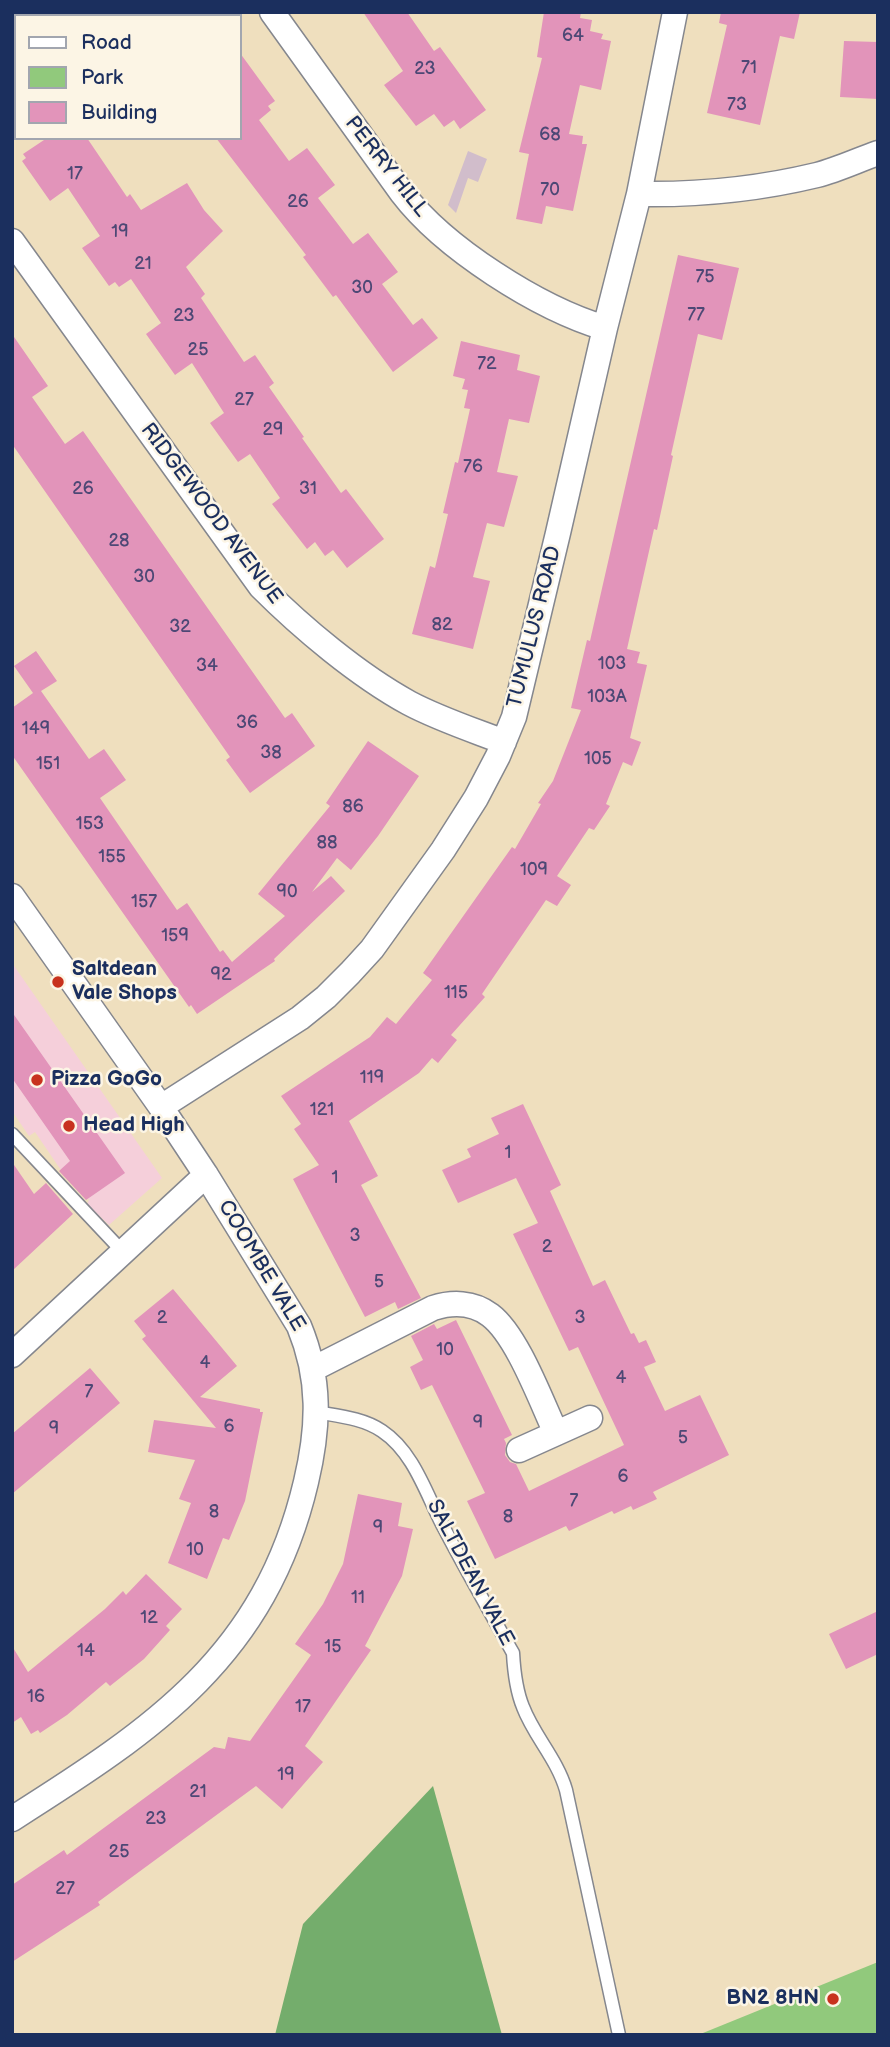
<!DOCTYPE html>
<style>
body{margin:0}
#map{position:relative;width:890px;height:2047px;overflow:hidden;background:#efdfbe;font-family:"Balsamiq Sans",sans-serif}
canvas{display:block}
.frame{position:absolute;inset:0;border:14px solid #1b2f5e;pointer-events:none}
.legend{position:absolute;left:14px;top:14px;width:228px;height:126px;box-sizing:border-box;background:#fcf5e5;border:2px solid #a2a6af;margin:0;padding:9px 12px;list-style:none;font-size:21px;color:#1b2f5e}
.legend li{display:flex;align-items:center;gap:14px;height:35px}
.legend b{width:35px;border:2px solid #a2a6af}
</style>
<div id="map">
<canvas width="890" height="2047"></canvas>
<div class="frame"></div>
<ul class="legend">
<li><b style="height:9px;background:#fff"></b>Road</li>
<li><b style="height:19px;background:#91c97c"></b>Park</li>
<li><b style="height:19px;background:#e294ba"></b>Building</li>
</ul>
</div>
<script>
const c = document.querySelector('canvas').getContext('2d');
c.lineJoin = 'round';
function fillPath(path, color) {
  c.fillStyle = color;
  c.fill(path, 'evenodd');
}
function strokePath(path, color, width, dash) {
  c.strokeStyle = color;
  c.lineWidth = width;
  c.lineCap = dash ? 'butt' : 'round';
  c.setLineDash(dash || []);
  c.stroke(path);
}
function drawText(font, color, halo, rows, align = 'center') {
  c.font = font + ' "Balsamiq Sans",sans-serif';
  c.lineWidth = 5;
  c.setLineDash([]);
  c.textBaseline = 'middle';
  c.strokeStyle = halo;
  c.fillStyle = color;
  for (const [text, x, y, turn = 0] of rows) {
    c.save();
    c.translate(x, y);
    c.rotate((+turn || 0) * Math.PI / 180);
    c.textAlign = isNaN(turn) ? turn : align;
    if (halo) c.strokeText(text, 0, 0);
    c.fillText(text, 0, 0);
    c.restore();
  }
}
fillPath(new Path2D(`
 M12,963L162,1178L109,1225L87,1204L89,1200L72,1176L67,1179L35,1132L29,1136L12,1111Z`), '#f5cfda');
fillPath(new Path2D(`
 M468,151L487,159L478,182L468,178L456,213L448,205Z`), '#d1bdcb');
fillPath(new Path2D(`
 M878,1962V2035H698Z`), '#91c97c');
fillPath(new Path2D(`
 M433,1786L502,2035H275L303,1924Z`), '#74ad6c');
fillPath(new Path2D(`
 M363,12H407L434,51L440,47L486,110L460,129L454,120L444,127L434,114L416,126L384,85L403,71Z
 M544,12H581L580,18L592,20L590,31L603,34L601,39L611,41L601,90L580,85L569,134L583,136L582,144H587L573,211L546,206L542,224L516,219L529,154L519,152L542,58L537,57Z
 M721,12H800L794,39L780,36L760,125L707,113L727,25L719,23Z
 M844,41L878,42V99L840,97Z
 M240,53L275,101L268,106L271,110L259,120L289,161L307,148L335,185L318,198L353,244L368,233L398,272L382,284L413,325L422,318L438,338L393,372L336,295L333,297L303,257L306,255L216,138H240Z
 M47,138H87L127,197L130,194L141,210L187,183L204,210L223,231L186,267L205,294L201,298L244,362L255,355L274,383L269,387L304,437L302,438L341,493L346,489L384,539L347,568L333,550L325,556L315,542L307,549L272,504L280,498L250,454L238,462L210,423L224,413L192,363L175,375L146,334L161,323L131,279L119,287L115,282L109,286L82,248L100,236L68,188L50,201L22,161L26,158L23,154Z
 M678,255L739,268L722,340L698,334L671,455L673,456L657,530L654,529L627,649L640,652L637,663L647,665L630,738L641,742L632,766L623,762L606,804L610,806L594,830L589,828L557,876L571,885L557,906L546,900L482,994L485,997L451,1035L457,1040L438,1063L432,1058L419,1073L349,1121L378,1176L361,1185L421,1298L398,1309L395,1302L365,1317L293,1179L319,1165L294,1129L301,1124L281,1096L370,1037L387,1017L396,1024L432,980L423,973L512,847L515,849L541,804L538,803L553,781L581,710L571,708L587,640L590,641Z
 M12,334L48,386L32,397L65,444L83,431L285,718L292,713L315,746L250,793L226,760L230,757L12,444Z
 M461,341L520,355L517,370L540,376L529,423L509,419L497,472L518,476L504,527L487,523L473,577L490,581L473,649L412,634L430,566L435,568L448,514L443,513L455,462L458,463L470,409L464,408L468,390L462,389L465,379L453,376Z
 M36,651L57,681L41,691L89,759L104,749L126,780L100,798L177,910L187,903L220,952L223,950L232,962L285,916L258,894L330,806L326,803L368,741L419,776L378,836L351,870L337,858L312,892L331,876L345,891L274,959L275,961L197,1014L191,1005L189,1007L12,755V708L33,693L14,666Z
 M12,1012L125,1173L86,1200L59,1171L70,1161L12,1078Z
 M523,1104L561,1185L550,1191L593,1286L605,1280L631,1334L634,1333L639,1343L646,1340L656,1362L644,1367L665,1411L700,1395L729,1455L653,1492L657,1499L633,1510L631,1506L614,1514L612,1511L569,1531L566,1526L495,1559L467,1501L485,1493L432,1385L421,1390L410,1367L423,1360L411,1336L434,1324L437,1329L456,1320L512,1435L504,1439L506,1443L505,1455L510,1462L516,1464L529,1491L624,1445L578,1347L569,1351L513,1234L538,1223L516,1178L458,1203L442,1170L471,1157L467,1149L499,1134L491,1118Z
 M12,1162L34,1194L46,1183L73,1214L12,1271Z
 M173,1289L237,1366L200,1397L260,1409V1412H263L245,1501L229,1540L223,1538L207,1579L168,1563L191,1503L179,1499L195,1460L148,1452L154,1420L216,1428L142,1339L146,1336L134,1321Z
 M90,1368L120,1403L12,1494V1434Z
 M358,1494L402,1503L398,1526L413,1529L402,1576L365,1646L371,1650L305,1746L323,1762L282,1809L256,1786L98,1902L100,1905L12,1962V1885L64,1850L67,1855L214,1747L225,1749L228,1737L250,1741L311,1655L295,1644L323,1604L343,1564Z
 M146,1574L182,1609L166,1626L170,1630L144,1659L110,1686L106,1682L67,1715L40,1733L38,1730L31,1734L21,1717L12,1723V1646L28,1672L105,1609L123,1591L126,1595Z
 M878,1611V1654L846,1669L829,1634Z`), '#e294ba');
const lane = new Path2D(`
 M12,1134L123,1252
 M316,1412C338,1416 363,1418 382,1431C415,1453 427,1497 445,1530C467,1572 490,1612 513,1653C514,1671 516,1690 523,1707C534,1736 557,1759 566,1790L619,2035`);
const street = new Path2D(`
 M272,12L402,193C444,248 538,308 605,328
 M639,194C697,195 759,189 817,175C837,170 858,160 878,153
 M12,241L261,587C302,628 358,675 409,703C439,719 473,730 504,742
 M12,896L161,1107L206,1175L299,1326C321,1379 319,1427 306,1482C265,1656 154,1729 12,1819
 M161,1107L300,1018L326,997L350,973L372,949L443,850L476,798L498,756L514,717L558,533L605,328L639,194L675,12
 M12,1355L206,1175
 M313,1369L433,1308C452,1302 473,1302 490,1315C517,1335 541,1401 556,1433
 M519,1450L590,1418`);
strokePath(lane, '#85878e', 15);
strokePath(street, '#85878e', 27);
strokePath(lane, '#fff', 12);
strokePath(street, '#fff', 24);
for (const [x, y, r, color] of [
 [58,982,7,"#c8321e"],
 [37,1080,7,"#c8321e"],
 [69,1126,7,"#c8321e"],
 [833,1999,7,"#c8321e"]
]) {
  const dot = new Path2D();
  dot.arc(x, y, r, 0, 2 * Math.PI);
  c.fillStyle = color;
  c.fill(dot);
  strokePath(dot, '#fcf5e5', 2.5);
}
drawText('18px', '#4d4875', null, [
 ["64",573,36],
 ["71",749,68],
 ["23",425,69],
 ["73",737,105],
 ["68",550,135],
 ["17",75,174],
 ["70",550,190],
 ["26",298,202],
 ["19",120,232],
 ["21",143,264],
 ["75",705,277],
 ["30",362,288],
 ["77",696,315],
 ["23",184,316],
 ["25",198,350],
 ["72",487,364],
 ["27",244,400],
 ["29",273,430],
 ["76",473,467],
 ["26",83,489],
 ["31",308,489],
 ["28",119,541],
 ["30",144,577],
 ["82",442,625],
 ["32",180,627],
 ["103",612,664],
 ["34",207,666],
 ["103A",607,697],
 ["36",247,723],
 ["149",36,729],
 ["38",271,753],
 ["105",598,759],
 ["151",48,764],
 ["86",353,807],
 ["153",90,824],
 ["88",327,843],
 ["155",112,857],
 ["109",534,870],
 ["90",287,892],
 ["157",144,902],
 ["159",175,936],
 ["92",221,975],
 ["115",456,993],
 ["119",372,1078],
 ["121",322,1110],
 ["1",508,1153],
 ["1",335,1178],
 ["3",355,1236],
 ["2",547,1247],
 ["5",379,1282],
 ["2",162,1318],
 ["3",580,1318],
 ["10",445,1350],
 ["4",205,1363],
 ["4",621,1378],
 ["7",89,1392],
 ["9",478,1423],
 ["6",229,1427],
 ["9",54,1429],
 ["5",683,1438],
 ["6",623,1477],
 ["7",574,1501],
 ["8",214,1512],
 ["8",508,1517],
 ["9",378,1528],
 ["10",195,1550],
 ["11",358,1598],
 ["12",149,1618],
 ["15",333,1647],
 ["14",86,1651],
 ["16",36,1697],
 ["17",303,1707],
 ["19",286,1775],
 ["21",198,1792],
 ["23",156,1819],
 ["25",119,1852],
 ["27",65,1889]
]);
drawText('21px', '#1b2f5e', '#fcf5e5', [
 ["PERRY HILL",386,167,52],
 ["RIDGEWOOD AVENUE",211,514,53],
 ["TUMULUS ROAD",535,627,-76],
 ["COOMBE VALE",261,1266,59],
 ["SALTDEAN VALE",470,1573,62]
]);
drawText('bold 21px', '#1b2f5e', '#fcf5e5', [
 ["Saltdean",72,970],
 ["Vale Shops",72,994],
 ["Pizza GoGo",51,1080],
 ["Head High",83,1126],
 ["BN2 8HN",819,1999,"right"]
], 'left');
</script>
